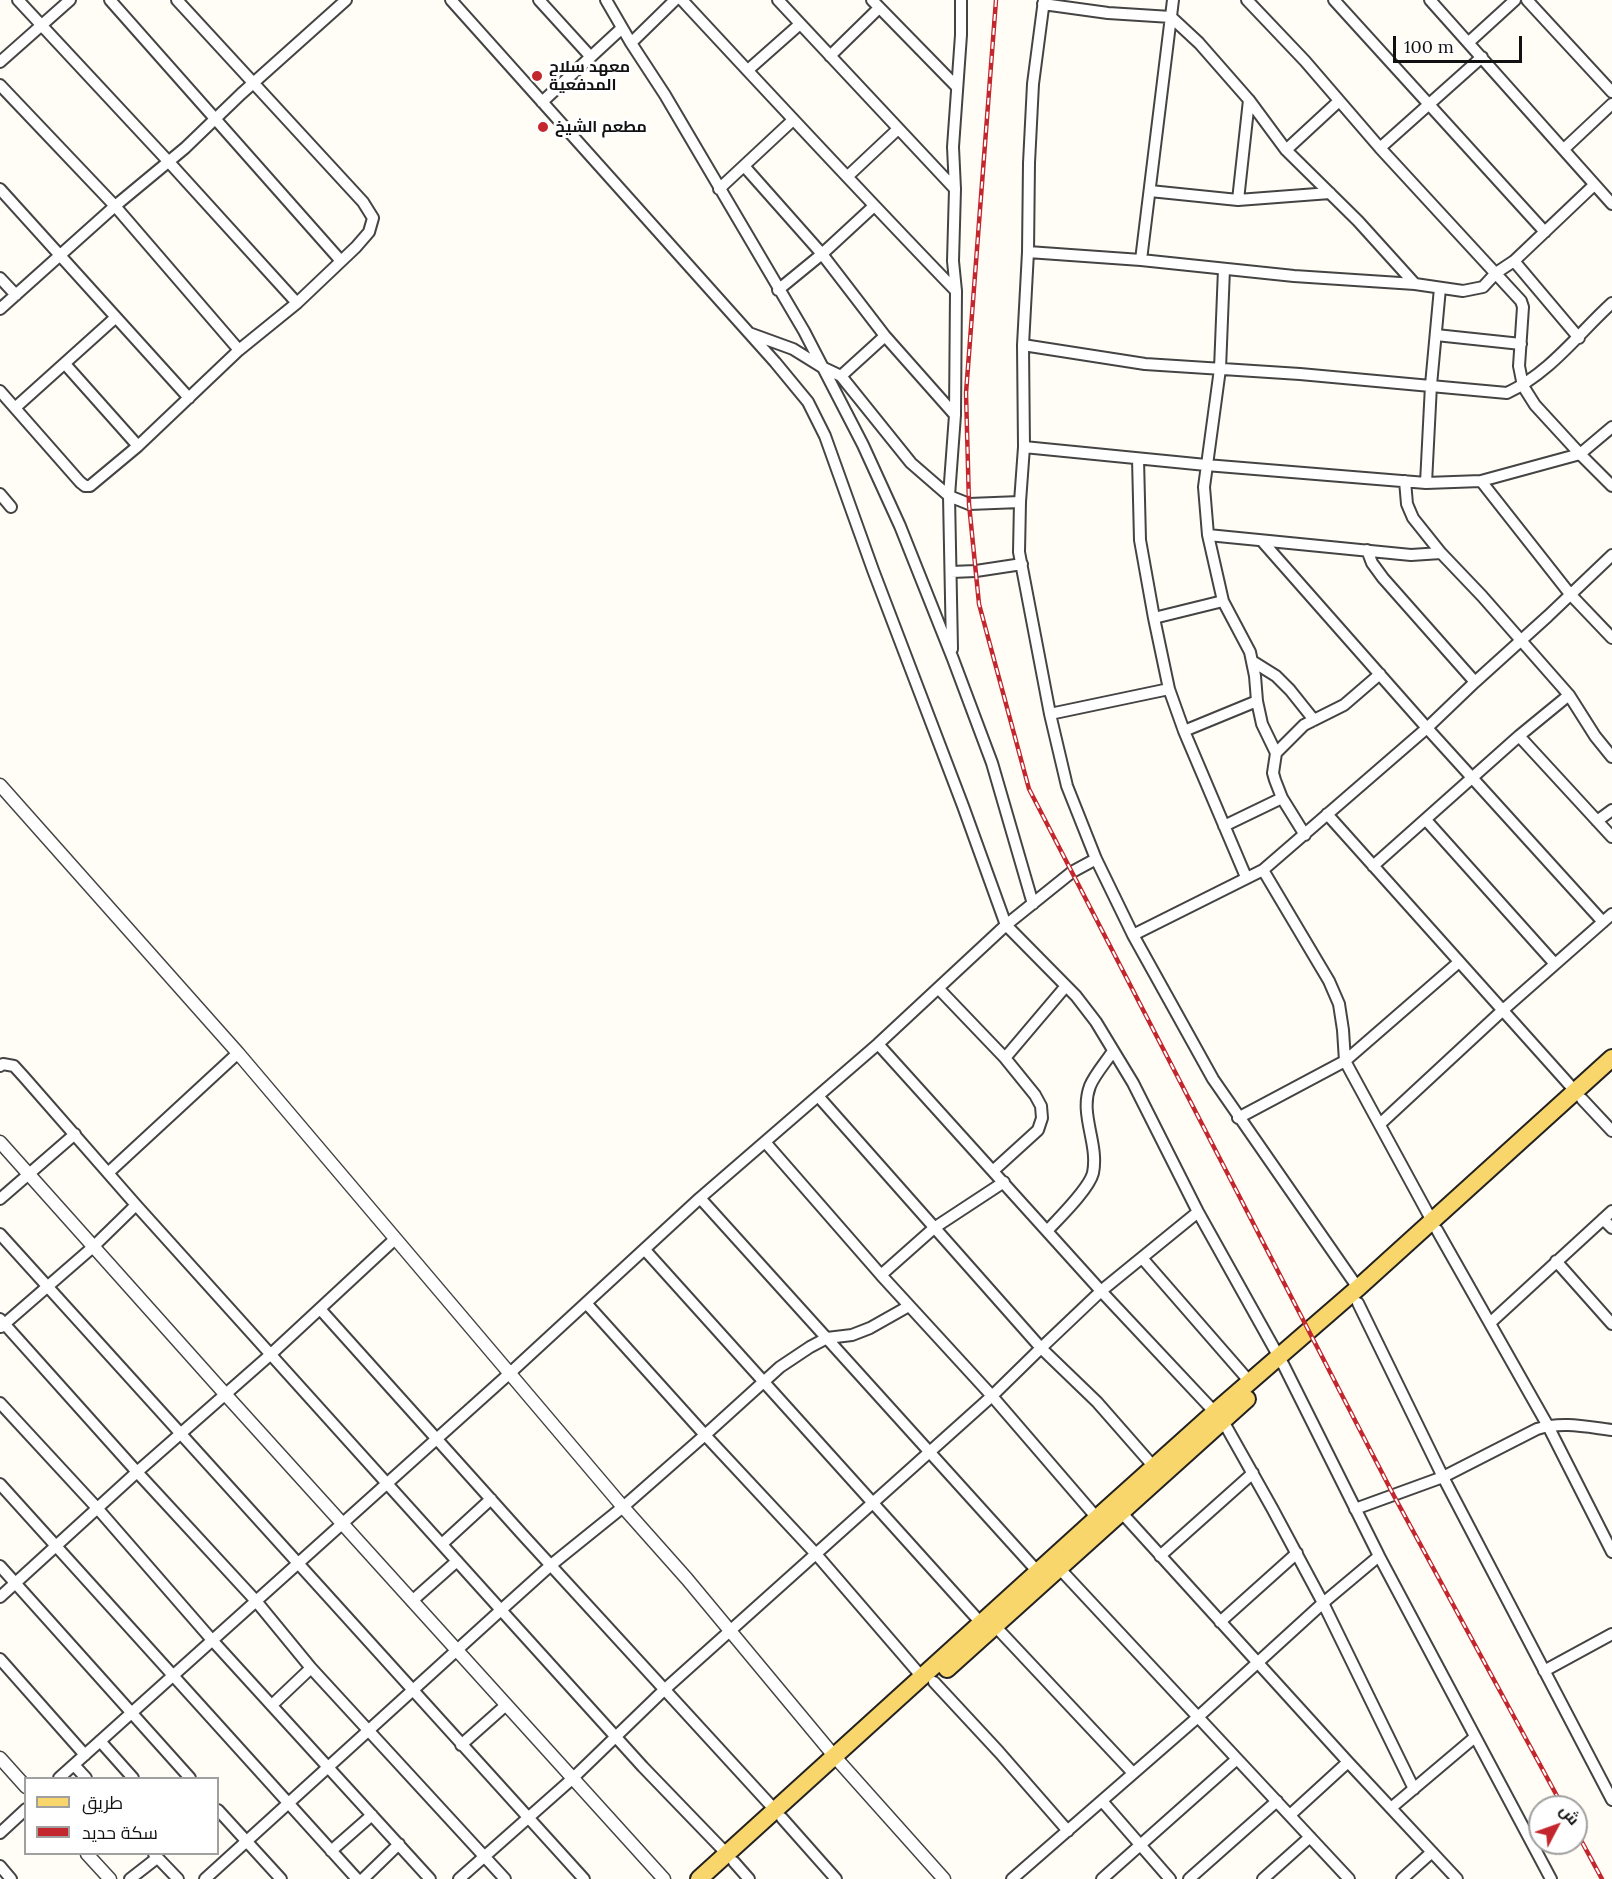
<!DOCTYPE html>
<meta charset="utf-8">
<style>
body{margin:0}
#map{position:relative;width:1612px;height:1879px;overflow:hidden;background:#fffdf5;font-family:Lora,Cairo,serif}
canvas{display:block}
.legend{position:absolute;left:24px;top:1777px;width:195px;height:78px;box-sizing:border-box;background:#fff;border:2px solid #a0a0a0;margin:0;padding:8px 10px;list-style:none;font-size:18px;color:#111}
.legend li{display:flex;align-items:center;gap:12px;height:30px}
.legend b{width:30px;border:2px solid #a0a0a0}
.north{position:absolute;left:1528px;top:1795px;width:60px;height:60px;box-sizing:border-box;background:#fff;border:2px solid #a0a0a0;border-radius:50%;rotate:49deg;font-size:16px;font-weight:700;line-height:24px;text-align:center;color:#111}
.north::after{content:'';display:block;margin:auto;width:21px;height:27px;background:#c4262e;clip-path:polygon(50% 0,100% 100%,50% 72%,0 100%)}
.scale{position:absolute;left:1393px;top:36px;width:129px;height:27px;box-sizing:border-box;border:3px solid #111;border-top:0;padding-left:8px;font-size:18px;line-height:21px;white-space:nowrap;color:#111;-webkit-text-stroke:4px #fff;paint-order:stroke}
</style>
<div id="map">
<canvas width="1612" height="1879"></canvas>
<ul class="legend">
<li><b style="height:8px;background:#f9d66b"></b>طريق</li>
<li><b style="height:8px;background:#c4262e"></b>سكة حديد</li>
</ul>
<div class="north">ش</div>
<div class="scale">100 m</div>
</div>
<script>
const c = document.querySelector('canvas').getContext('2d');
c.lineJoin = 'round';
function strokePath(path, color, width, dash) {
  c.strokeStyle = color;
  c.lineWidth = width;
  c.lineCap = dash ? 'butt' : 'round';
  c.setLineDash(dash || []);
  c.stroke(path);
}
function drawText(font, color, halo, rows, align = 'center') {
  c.font = font + ' Lora,Cairo,serif';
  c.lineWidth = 6;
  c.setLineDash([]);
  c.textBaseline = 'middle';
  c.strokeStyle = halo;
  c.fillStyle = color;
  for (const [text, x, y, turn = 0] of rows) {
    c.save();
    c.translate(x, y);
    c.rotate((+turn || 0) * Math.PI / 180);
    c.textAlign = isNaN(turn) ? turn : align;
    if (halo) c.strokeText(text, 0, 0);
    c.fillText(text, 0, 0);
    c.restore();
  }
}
const minor = new Path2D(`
 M18,0L168,161L297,303
 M110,0L341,261
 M451,0L775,362L808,402L825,436L873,570L963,806L1006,925L1076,996L1096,1022L1133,1083L1198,1212L1284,1366L1379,1556L1551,1879
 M539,0L590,56
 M606,0L631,43L665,95L804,331L863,445L900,526L953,659L992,763L1033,904
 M682,0C773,98 863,195 956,291
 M778,0L955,189
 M872,0L957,87
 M1044,0L1033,84L1029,163L1028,252L1023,345L1024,447L1020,502L1019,552L1050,714L1067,786L1096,859L1133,935L1213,1079L1358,1288
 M1247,0L1305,61L1380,148L1521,301L1523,307L1519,366L1523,386L1535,405L1580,454L1612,486
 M1334,0L1545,232
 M1430,0L1612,204
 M1527,0L1612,92
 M1043,4L1108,13L1171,17L1199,43L1249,100L1286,150L1358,221L1415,284
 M1469,42L1515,0
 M631,43L675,0
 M830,56L879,8
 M0,62L70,0
 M748,70L800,24
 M0,85L115,206L239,350
 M542,102L622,28
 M1380,148L1482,57
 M1564,149L1612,104
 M1286,150L1339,101
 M744,166L822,254L885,336L955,415
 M848,176L898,129
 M0,189L189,398
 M719,189L793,120
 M1150,191L1238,200L1330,193
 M1238,200L1249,100
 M1028,252L1141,260L1294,276L1415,284L1463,291L1483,287L1496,273L1514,261L1594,185
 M1141,260L1173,0
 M1514,261L1579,338
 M1224,269L1220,369L1204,487L1208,535L1223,601L1250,652L1255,676L1257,701L1262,724L1276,753L1273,773L1275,780L1282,798L1305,835
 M0,278L16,295
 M778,290L822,254L874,206
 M0,309L115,206L185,148L241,94L346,0
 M749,333L793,349L822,367L841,376L911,463L949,496L969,504L1020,502
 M1436,335L1521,344
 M1023,345L1145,364L1300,374L1507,393C1550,373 1578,334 1612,303
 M65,364L138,446
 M841,376L885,336
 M0,391L80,482L85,486H90L138,446L239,350L297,303L356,247L369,232L373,218L363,202L177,0
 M16,407L115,318
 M1024,447L1206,465L1426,483L1481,481L1580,454L1612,427
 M1138,459L1140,540L1154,618L1169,689L1184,731L1246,877
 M1405,481L1407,504L1413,518L1441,553L1482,596L1569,695L1595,736L1612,757
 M1481,481L1570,594L1612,638
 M1426,483L1431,385L1440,288
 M0,494L11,507
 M1208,535L1411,555L1441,553
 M1262,541L1427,728L1603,922
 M1367,550L1372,563L1383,578L1475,682
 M951,572L976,571L1022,564
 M1154,618L1223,601
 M952,649L949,496L955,415L956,291L953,261L955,189L953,147L961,35V0
 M1252,661L1276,676L1290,690L1314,720
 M1050,714L1169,689
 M1184,731L1257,701
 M1519,736L1612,837
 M1276,753L1304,725L1344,705L1380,674
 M1327,814L1575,1091
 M1426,820L1555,964
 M1597,821L1612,810
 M1224,826L1282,798
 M1373,866L1519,736L1569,695
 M1263,870L1329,981L1339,1004L1343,1030L1345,1061L1432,1221
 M1133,935L1263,870L1427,728L1475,682L1548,616L1612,555
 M938,988L1005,1058L1035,1095L1041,1106L1042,1118L1038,1130L994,1170
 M878,1044L1101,1291L1223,1421L1272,1508L1323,1603L1414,1789
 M1005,1058L1066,986
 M0,1066L3,1064L14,1066L24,1077L136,1205L501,1610L643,1767L727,1854
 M818,1096L1041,1348L1101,1291L1198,1212
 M1582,1099L1612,1131
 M1238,1118L1345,1061L1459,962
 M1380,1124L1503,1010L1612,914
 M765,1142L881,1275L992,1396L1097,1518
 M108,1173L238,1053
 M700,1198L1038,1572
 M0,1199L75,1134
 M1603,1219L1612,1228
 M1437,1230L1548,1426L1612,1552
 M1047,1231C1059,1218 1089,1189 1093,1173C1099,1143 1079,1115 1090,1086C1095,1074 1106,1062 1113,1051
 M0,1234L584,1879
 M645,1250L981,1623
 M1142,1258L1250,1382
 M1556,1261L1612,1324
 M881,1275L934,1228L1004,1182
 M586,1303L705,1435L816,1554L922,1677
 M1358,1303L1443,1477L1612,1800
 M320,1309L522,1534L775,1810
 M0,1319L137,1472L256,1601L311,1668L505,1879
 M1490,1323L1612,1211
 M1,1327L93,1247L136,1205
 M0,1403L98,1509L212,1640L430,1879
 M0,1484L357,1879
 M1355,1509L1443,1477L1537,1429C1562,1421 1587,1427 1612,1430
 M1121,1512L1348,1762L1457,1879
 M442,1544L491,1499
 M1160,1556L1253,1473
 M0,1566L190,1778
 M1059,1568L1349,1879
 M0,1597L137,1472L270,1355L395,1239
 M412,1601L457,1561
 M1220,1622L1297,1553
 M995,1626L1133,1773
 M0,1659L85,1755
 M1544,1671L1612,1634
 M934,1682L999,1752L1068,1831
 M272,1705L311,1668
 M100,1741L133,1778
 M461,1745L506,1705
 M74,1765L86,1778
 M59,1778L510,1373L700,1198L878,1044L1006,925L1072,872L1096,859
 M1102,1801L1170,1879
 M1391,1808L1475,1737
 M218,1810L281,1879
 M1290,1815L1348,1762
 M782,1818L836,1879
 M0,1833L26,1809
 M331,1851L372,1815
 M154,1854L178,1879
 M734,1862L749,1879
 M0,1866L11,1879
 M130,1879L157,1858
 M205,1879L501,1610L551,1565L623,1507L705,1435L780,1367L810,1347L827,1338L852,1335L870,1328L909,1306
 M363,1879L399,1844
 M459,1879L572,1779L664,1690L992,1396L1041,1348L1097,1402L1154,1467
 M1012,1879L1198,1717L1323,1603L1379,1556
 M1102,1879L1237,1759
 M1189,1879L1277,1801
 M1263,1879L1310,1837
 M1402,1879L1432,1852`);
const tertiary = new Path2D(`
 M0,785L238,1053L623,1507L687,1579L835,1757L944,1879
 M0,1142L226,1395L664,1879
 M0,1758L26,1787
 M87,1854L110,1879`);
const primary = new Path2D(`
 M947,1669L1247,1399
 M699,1879L1097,1518L1215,1412L1358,1288L1612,1058`);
strokePath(minor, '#444', 14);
strokePath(tertiary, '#444', 15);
strokePath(primary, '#222', 20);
strokePath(minor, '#fff', 10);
strokePath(tertiary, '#fff', 12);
strokePath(primary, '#f9d66b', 16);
const rail = new Path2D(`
 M996,0L966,393L969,504L979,604L1029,789L1394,1496L1563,1807
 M1576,1831L1602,1879`);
strokePath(rail, '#c4262e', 4.5);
strokePath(rail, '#fff', 2, [7]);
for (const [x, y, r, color] of [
 [537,76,6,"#c4262e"],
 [543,127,6,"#c4262e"]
]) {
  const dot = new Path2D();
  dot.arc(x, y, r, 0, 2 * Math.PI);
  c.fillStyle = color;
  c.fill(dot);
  strokePath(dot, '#fff', 2);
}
drawText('bold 16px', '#111', '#fff', [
 ["معهد سلاح",549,67],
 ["المدفعية",549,85],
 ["مطعم الشيخ",555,127]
], 'left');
</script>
